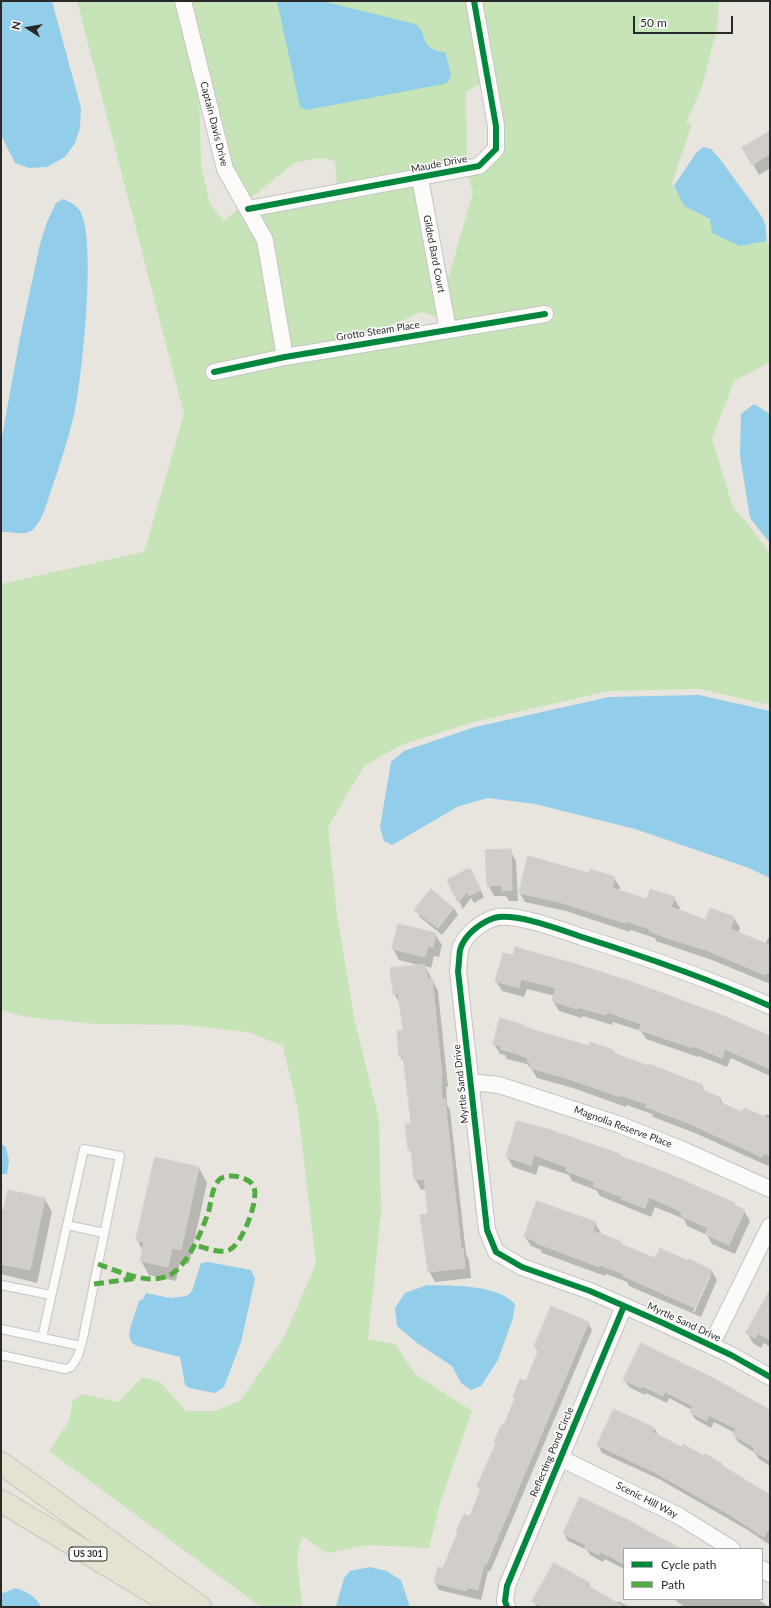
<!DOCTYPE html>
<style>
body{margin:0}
#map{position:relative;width:771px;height:1608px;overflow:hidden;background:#e8e5df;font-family:Lato,sans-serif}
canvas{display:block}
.frame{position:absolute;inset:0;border:2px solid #292929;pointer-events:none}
.legend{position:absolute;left:623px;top:1548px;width:140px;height:52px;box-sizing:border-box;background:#fff;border:1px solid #a9a9a9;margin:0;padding:5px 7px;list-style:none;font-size:12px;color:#292929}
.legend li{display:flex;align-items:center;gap:8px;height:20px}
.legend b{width:20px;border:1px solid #a9a9a9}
.north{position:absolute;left:8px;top:8px;width:40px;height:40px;-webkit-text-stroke:3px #fff;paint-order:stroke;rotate:282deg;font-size:11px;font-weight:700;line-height:16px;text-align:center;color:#292929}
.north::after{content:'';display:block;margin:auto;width:14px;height:18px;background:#292929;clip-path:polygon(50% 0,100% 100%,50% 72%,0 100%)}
.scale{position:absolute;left:633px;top:16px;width:100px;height:18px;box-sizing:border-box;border:2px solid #292929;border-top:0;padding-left:5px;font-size:12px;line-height:14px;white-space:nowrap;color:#292929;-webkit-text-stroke:3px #fff;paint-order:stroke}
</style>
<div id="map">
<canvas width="771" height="1608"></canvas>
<div class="frame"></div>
<ul class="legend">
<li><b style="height:5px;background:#00873e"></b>Cycle path</li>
<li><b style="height:5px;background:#53ab44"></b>Path</li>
</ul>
<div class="north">N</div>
<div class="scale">50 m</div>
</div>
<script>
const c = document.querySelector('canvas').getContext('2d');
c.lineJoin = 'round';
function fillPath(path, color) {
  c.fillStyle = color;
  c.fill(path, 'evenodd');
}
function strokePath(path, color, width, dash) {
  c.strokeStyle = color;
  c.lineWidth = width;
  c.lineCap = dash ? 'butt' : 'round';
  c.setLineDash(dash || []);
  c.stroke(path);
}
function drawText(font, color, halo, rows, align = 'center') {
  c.font = font + ' Lato,sans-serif';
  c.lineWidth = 3;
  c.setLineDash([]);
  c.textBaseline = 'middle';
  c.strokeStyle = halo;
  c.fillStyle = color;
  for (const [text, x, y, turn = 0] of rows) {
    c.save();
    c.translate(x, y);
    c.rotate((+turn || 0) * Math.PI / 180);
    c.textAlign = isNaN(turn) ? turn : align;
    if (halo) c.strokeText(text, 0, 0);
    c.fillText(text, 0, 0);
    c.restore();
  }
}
fillPath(new Path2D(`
 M77,1H175L198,93L200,117L201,165L210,204L224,221L239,208L242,217H244L258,241L276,352L205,366L209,380L293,362L554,319L551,306L454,322L446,276H449L473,192L468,176L504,125L482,1H719L717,28L702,87L686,123L692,124L672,183L684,206L710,219L740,246L767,241L770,249V362L734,381L712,439L733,508L743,518L770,553V705L700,689L609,691L473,722L401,745L364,766L328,827L337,915L354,1018L379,1119L381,1212L368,1339L395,1344L415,1374L472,1411L441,1500L429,1548L368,1545L326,1553L302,1536L297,1558L302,1604L300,1607H261L49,1451L69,1421L73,1400L83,1394L119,1402L142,1377L160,1382L186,1411H214L240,1401L283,1339L316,1264L298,1110L283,1046L248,1032L183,1025L97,1024L26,1017L1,1010V584L143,552L145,549L184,414Z
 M190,1H466L481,83L466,92L467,161L337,186L335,161L319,158L294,163L250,199L233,167Z
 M413,187L438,317L421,312L390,326L385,333L291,349L259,214Z`), '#c6e4b7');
fillPath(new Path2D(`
 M1,1H52L81,108L80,128L75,143L65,157L47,167L29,168L15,163L1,135Z
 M277,1H322L415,24C429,33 418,50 445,52L451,74L448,82L444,84L306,110L300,107Z
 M703,147L711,149L720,159L760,214C768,227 765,227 767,241L740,246L712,233L710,219L684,206L674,186L696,153Z
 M63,199C70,202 75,204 80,211C97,239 82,380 74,415C68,440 60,464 52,488C47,501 43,522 31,531C24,536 9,531 1,532V442L20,338L40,244L47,222L56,203Z
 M754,404L770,414V543L750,518L740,456L741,414Z
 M699,695L770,711V878L749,868L635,829L535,804L488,798L459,806L392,845L384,841L380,827L391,762L404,751L475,727L609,697Z
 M1,1144L6,1147L9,1161L7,1174H1Z
 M208,1262L251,1270L255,1279L241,1342L224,1387L215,1393L189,1388L185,1385L180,1357L137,1346L132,1343L129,1336L131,1325L139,1301L143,1299L146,1293L170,1298L187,1296L192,1291L201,1263Z
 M427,1285C453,1286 497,1284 515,1304L513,1318L498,1360L481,1386L471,1390L461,1383L452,1366L417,1343L397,1326L395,1308L405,1293Z
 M370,1567L386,1571L401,1580L410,1607H336L344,1578L350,1571Z
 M15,1588C26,1591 36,1596 41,1607H1V1594Z`), '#92cdea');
fillPath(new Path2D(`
 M770,132V168L759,175L744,148Z
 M510,850L516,861L518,901H509L506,896H494L488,885Z
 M590,874L614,878L620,887L619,891L648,900L674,898L680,908L679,911L707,921L734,918L740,928L738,933L765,944L770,935V984L712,960L656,941L655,938L631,930L630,932L566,911L525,902L520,893Z
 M473,876L484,897L474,903L471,898L463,909L448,880Z
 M454,908L458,915L442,935L420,917L416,910Z
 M435,934L442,945L439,957L434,956L431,968L425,966L438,991L448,1087H446L447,1105L450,1110L466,1254L469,1260L471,1278L435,1282L429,1271V1215L426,1189L421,1190L415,1179L412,1155L409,1149L412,1124L405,1064L400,1056L404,1031L400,1004L394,993L422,966L399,960L393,949Z
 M504,954L770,1038V1076L731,1058L727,1067L699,1056L698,1057L646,1039L641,1031L613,1022L612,1025L583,1016L582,1018L559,1011L553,1001L555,996L527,989L524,997L502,991L496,981Z
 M524,1026L525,1029L589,1047L591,1043L614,1051L616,1056L702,1086L705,1092L720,1098L724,1105L742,1114L764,1118L766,1114L770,1116V1163L768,1166L695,1133L653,1117L652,1114L626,1105V1107L573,1088L537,1078L531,1068L527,1064L507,1059L505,1055L500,1054L494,1044Z
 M518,1123L620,1155L621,1158L734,1204L736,1207L744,1211L750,1221L735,1254L712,1244L707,1235L687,1226L684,1219L655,1207L651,1217L600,1196L596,1190L572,1181L569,1175L539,1165L536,1175L513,1167L507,1157Z
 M155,1159L199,1168L207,1183L189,1264L180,1262L176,1281L149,1275L141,1261L143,1251L137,1240Z
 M9,1191L45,1199L52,1212L37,1283L1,1274V1210L5,1211Z
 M595,1223L601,1233L600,1234L621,1242L623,1246L656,1259L688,1263L712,1271L717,1280L701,1317L629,1286L627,1282L606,1274L605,1276L542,1253L541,1250L531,1246L525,1237ZM709,1275H711L694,1313L693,1312Z
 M770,1301V1347L764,1343L761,1348L753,1343L747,1333Z
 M588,1323L592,1330L490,1572L488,1571L481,1600L439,1590L435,1583L443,1569L458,1534L457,1532L470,1517L481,1491L478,1486L497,1444L495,1442L505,1426L516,1400L514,1397L526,1383L539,1353L535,1347Z
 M624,1380L770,1412V1466L759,1459L755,1453L738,1442L734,1435L735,1433L714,1422L711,1428L695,1419L691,1412L692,1410L669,1398L667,1403L646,1393L645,1395L629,1387Z
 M654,1428L659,1436L682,1448L704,1457L705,1455L722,1464L724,1467L770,1497V1545L746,1529L659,1479L602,1453L598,1445Z
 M564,1534L677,1549H624V1569L605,1559L603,1562L590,1555L587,1550L568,1541Z
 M589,1584L592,1590L616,1604L618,1601L629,1607H537L533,1601Z
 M675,1599H758L769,1607H685L677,1602Z`), '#0003');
const building = new Path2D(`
 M770,131V154L752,165L742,148Z
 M508,849H511L512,890L502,891V885L487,886L485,850Z
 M528,856L589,873L590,869L615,877L612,888L647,899L650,889L675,897L671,907L706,920L710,908L735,917L730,929L770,945V974L766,973L765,975L706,950L667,938L649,931L650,929L625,921V923L559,902L519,893Z
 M470,868L481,890L469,896L467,892L458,903L447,880Z
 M431,889L454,908L438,928L414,910Z
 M398,924L436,933L433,947L428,946L425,957L392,949Z
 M515,947L579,965L635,983L724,1016L770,1036V1069L725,1049L722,1058L693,1046V1048L639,1030L641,1024L607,1012L606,1015L577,1007V1009L552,1001L556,988L521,979L519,988L495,981L503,953L513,955Z
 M425,965L428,980L432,979L442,1076H441L442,1099H445L461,1249L463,1248L465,1268L428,1272L420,1215L428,1214L424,1179L414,1180L411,1149L408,1150L405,1124L411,1123L403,1056L399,1057L397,1031L403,1030L398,993L393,994L390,968Z
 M500,1018L524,1025V1027L589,1046L590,1042L614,1050L613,1053L649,1066V1064L703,1085L701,1089L721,1098L719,1102L742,1112L744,1108L770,1119V1156L764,1153L762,1157L688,1123L646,1107L647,1104L620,1095V1097L566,1078L530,1068L531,1063L527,1062L528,1058L521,1056V1055L500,1049L501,1046L493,1044Z
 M517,1121L551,1130L620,1154V1156L664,1172L735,1203L734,1205L745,1210L729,1245L705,1234L708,1228L681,1216L682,1212L649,1197L645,1208L621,1199L622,1197L593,1186L595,1182L566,1171L567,1167L534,1155L531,1165L506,1157Z
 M155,1157L199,1167L181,1250L172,1248L168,1267L140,1261L144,1242L136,1240Z
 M8,1190L45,1198L30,1270L1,1264V1223Z
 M537,1201L596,1222L593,1231L622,1242L621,1244L655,1258L660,1248L688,1261L689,1259L712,1270L695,1308L623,1276L624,1274L600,1265L599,1267L536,1243V1241L524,1237Z
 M770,1290V1340L758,1333L755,1338L746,1333Z
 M551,1306L589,1322L486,1565L484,1564L478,1590L466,1587L467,1591L434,1583L438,1567L443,1568L458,1532H456L464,1514L470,1516L481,1488L477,1486L496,1443L494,1442L502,1424L504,1425L515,1398L513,1397L520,1379L526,1381L539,1349L534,1347Z
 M641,1343L713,1378L770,1410V1461L753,1451L755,1448L733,1435L736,1429L709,1415L706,1421L690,1412L693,1406L665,1392L663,1396L642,1386L641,1388L623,1380Z
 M614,1409L655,1428L652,1432L682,1447L683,1444L704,1456L705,1454L722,1463L721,1465L770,1495V1527L764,1537L725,1512L654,1472L597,1445Z
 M580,1497L628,1520L681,1549H624V1564L601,1552L599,1555L584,1548L586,1545L563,1534Z
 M554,1563L590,1583L588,1586L624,1607H542L532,1601Z`);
fillPath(building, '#d1ceca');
strokePath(building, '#d3d0cb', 1);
const lane = new Path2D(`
 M1,1285L51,1295
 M1,1329L81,1346
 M42,1338L67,1225L104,1233
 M1,1355L65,1369L71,1367L78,1356L83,1338L120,1156L84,1149L67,1225`);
const street = new Path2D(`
 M183,1L225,169L265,240L285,357
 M420,178L448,330
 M248,209L479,166L496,149V126L474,1
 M214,372L285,357L545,314
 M770,1006C709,979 646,957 582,937C561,930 515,912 494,918C480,923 464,935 460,950C459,957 459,965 458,971L487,1230L496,1252L522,1267L590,1291L663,1323L731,1355L770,1377
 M471,1082L499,1085L618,1124L683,1150L770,1189
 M711,1345L770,1226
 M560,1458L679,1516L732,1549
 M762,1569L770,1574
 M507,1607L505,1601L507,1586L624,1306`);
const primary = new Path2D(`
 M1,1463L200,1607
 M1,1501L177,1607`);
strokePath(lane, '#c5c4c4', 10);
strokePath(street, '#c5c4c4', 18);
strokePath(primary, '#c4c3c1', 24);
strokePath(lane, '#fcfbfa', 8);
strokePath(street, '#fcfbfa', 16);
strokePath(primary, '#e6e2d2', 22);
strokePath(new Path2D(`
 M98,1264C118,1271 146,1285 168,1276C187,1268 203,1229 209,1210C211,1202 212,1189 218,1181C225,1172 247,1176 253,1185C261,1197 242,1245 229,1250C219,1254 204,1247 194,1245
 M94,1284L138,1278`), '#53ab44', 5, [10, 5]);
strokePath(new Path2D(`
 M248,209L479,166L496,149V126L474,1
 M214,372L285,357L545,314
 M770,1006C709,979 646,957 582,937C561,930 515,912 494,918C480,923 464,935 460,950C459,957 459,965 458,971L487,1230L496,1252L522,1267L590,1291L663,1323L731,1355L770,1377
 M507,1607L505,1601L507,1586L624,1306`), '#00873e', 6);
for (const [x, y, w] of [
 [88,1554,38]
]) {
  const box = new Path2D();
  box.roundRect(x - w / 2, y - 7, w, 14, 3);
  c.fillStyle = '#fff';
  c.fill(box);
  strokePath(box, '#292929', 1);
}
drawText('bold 9px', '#292929', null, [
 ["US 301",88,1554]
]);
drawText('10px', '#292929', '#fff', [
 ["Captain Davis Drive",214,124,76],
 ["Maude Drive",439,164,-11],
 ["Gilded Bard Court",434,254,79],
 ["Grotto Steam Place",378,331,-9],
 ["Myrtle Sand Drive",461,1084,-96],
 ["Magnolia Reserve Place",623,1127,20],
 ["Myrtle Sand Drive",684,1322,25],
 ["Reflecting Pond Circle",552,1452,-67],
 ["Scenic Hill Way",647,1500,27]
]);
</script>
